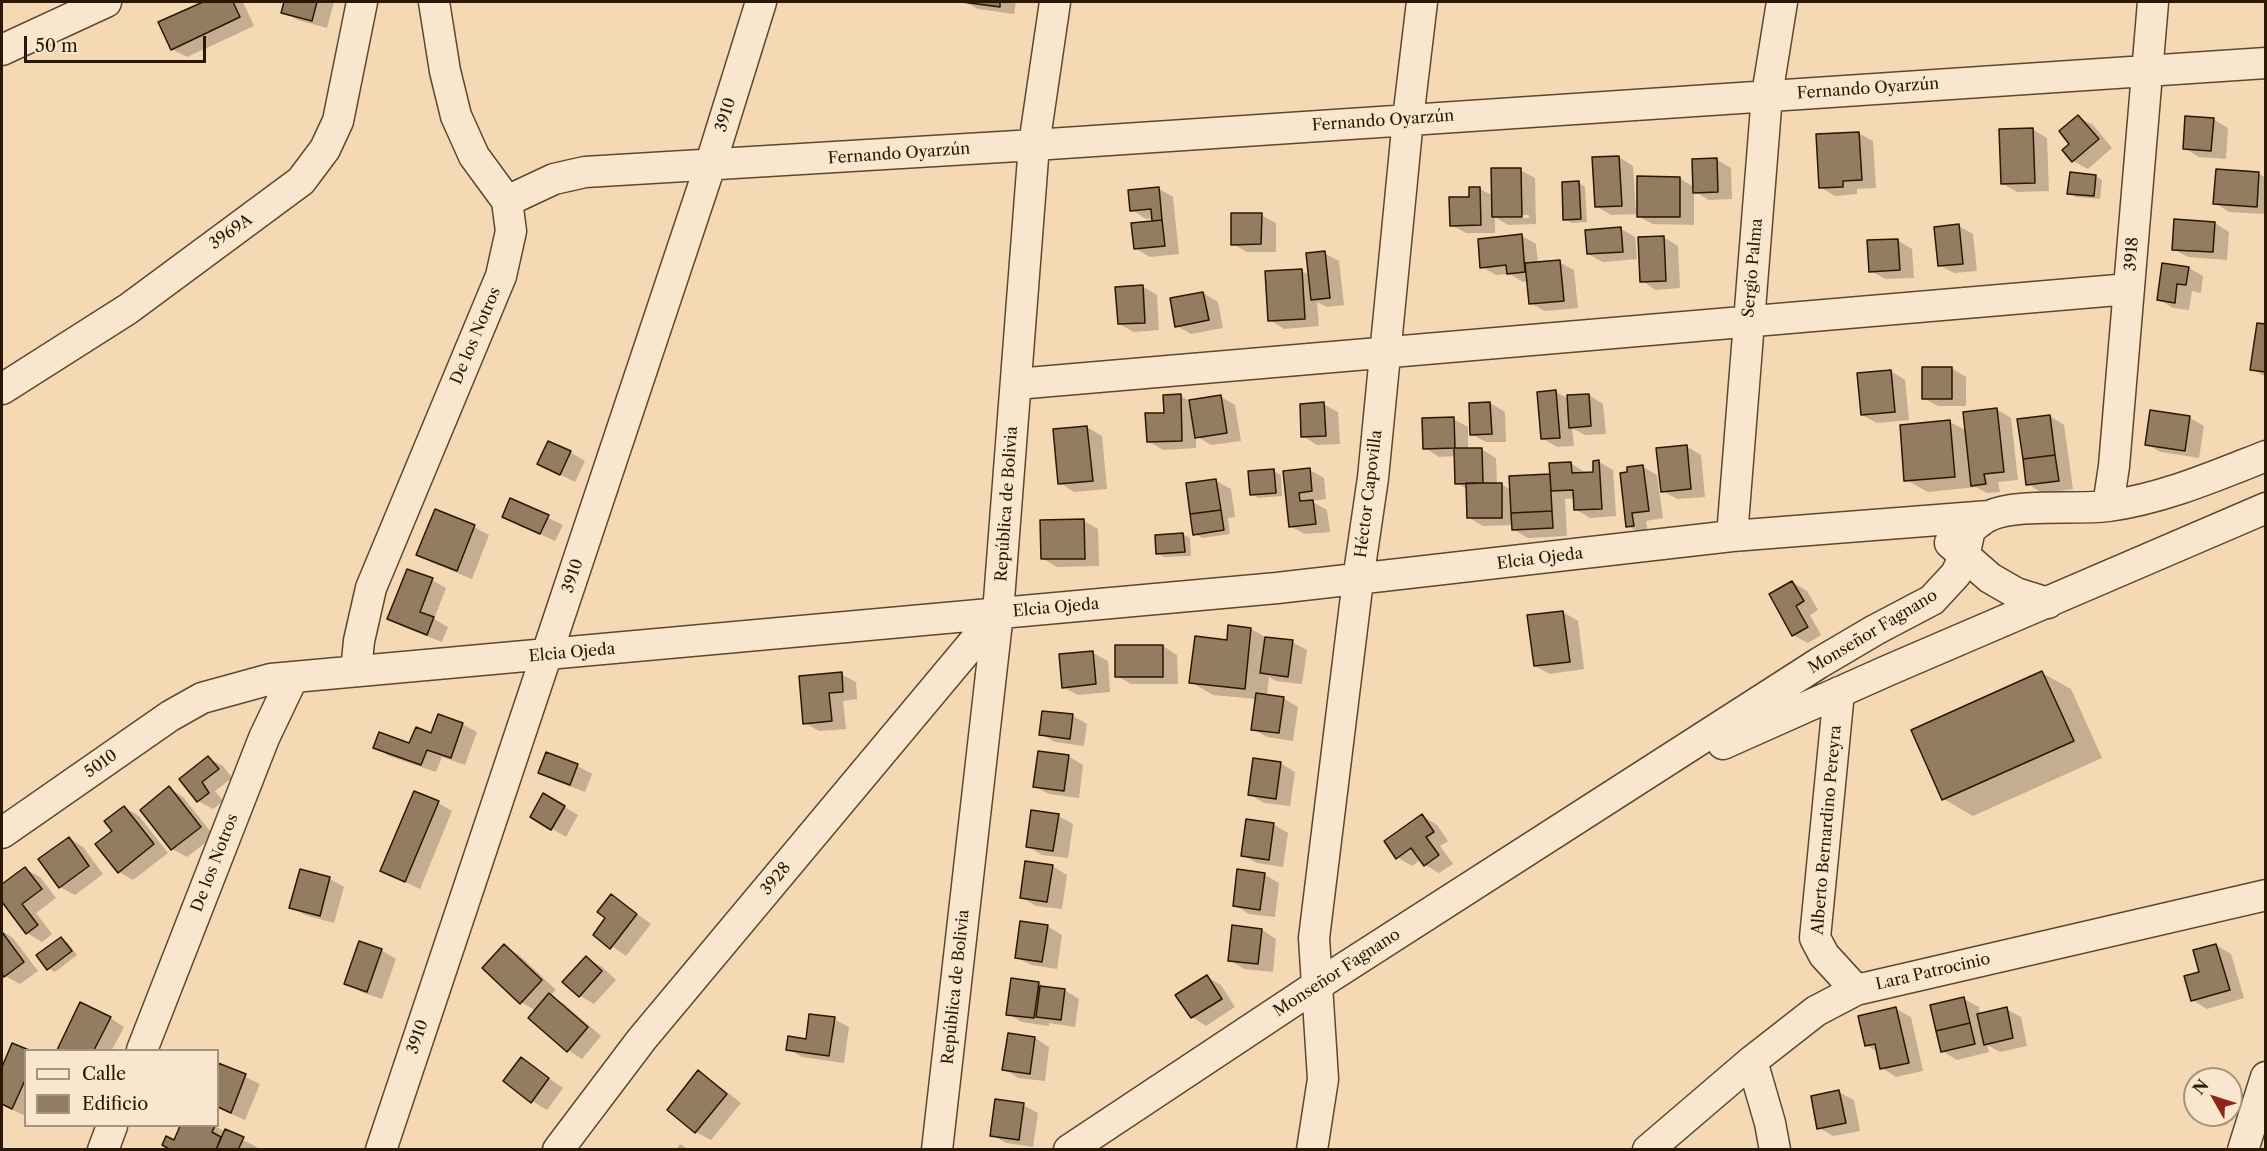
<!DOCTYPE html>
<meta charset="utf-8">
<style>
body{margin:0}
#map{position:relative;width:2267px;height:1151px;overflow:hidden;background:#f5d9b4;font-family:"Libre Caslon Text",serif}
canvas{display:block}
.frame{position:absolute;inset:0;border:3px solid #291802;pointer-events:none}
.legend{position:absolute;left:24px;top:1049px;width:195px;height:78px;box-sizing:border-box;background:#f8e6ce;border:2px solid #a5947c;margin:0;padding:8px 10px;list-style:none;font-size:18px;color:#291802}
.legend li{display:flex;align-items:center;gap:12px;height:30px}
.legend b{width:30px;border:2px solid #a5947c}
.north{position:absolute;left:2183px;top:1067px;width:60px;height:60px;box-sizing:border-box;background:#f8e6ce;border:2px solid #a5947c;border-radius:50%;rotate:309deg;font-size:16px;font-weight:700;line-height:24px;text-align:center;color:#291802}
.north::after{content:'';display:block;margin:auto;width:21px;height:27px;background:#8f2418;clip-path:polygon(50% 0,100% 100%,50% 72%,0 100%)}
.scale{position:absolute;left:24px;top:36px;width:182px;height:27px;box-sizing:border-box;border:3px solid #291802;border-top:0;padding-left:8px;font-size:18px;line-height:21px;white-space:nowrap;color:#291802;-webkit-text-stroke:4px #f8e6ce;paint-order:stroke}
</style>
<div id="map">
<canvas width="2267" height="1151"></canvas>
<div class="frame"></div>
<ul class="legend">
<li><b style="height:8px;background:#f8e6ce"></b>Calle</li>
<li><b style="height:16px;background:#937c5f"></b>Edificio</li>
</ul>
<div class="north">N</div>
<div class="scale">50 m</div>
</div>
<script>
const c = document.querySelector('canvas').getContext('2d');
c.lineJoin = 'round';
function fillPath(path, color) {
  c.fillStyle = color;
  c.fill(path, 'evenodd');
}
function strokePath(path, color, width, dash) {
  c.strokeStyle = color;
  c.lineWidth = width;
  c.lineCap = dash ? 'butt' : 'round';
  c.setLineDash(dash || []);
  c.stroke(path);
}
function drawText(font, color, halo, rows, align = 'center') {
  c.font = font + ' "Libre Caslon Text",serif';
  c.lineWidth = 4.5;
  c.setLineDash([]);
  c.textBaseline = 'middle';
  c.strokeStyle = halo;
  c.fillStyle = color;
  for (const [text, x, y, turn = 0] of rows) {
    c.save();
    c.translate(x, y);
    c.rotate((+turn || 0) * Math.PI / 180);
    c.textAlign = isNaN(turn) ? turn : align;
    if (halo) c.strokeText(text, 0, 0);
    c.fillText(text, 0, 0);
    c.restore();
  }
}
fillPath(new Path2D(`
 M207,2H243L254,26L187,57L172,49L160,23Z
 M286,2H334L327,28L298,20L283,12Z
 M965,2H1016L1014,14L978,9Z
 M2078,117L2093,125L2112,148L2088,169L2073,161L2071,144Z
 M2213,119L2228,128L2226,159L2199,157L2184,148Z
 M2032,129L2047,138L2049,191L2017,192L2003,184Z
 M1858,133L1873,141L1876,188L1857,189V194L1835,196L1820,187Z
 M1619,157L1633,166L1636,213H1638L1679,178L1694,187L1716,159L1731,168L1732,199L1709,200L1694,191V225L1653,224L1638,216V214L1611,215L1596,206Z
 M1520,170L1535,178L1536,224L1508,225L1495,217V233H1466L1451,225L1480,189L1493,196ZM1506,215H1529V218H1506Z
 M2259,174L2266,178V214L2229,212L2215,203Z
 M2095,176L2102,180L2100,199L2076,197L2069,193Z
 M1579,183L1585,187L1587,222L1572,223L1565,219Z
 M1159,189L1173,197L1179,254L1150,257L1135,248L1154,222V218L1146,219L1132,210Z
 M1261,215L1276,223V252H1247L1233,244Z
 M2215,223L2229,232L2227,260L2188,257L2173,249Z
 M1959,226L1973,234L1977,271L1954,273L1939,265Z
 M1621,229L1635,237L1637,259L1603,262L1588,254Z
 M1522,236L1536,244L1538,264L1559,262L1574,270L1578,308L1545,311L1530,303L1528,281L1523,282L1510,274L1496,275L1482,267Z
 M1663,237L1678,246L1680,288L1656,290L1642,281Z
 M1897,240L1912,249L1914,278L1885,279L1871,271Z
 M1324,253L1339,261L1344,305L1327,307L1317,302L1319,326L1284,329L1270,320L1301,271L1310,275Z
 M2189,268L2203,276L2201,293L2192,291L2189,310L2173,308L2158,299Z
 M1142,286L1157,295L1159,330L1134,332L1119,324Z
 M1203,293L1218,302L1223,328L1191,334L1177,326Z
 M2266,325V377L2252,369Z
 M1951,368L1966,377V406H1938L1923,398Z
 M1891,371L1905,380L1909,420L1877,423L1862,415Z
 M1556,392L1569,399L1589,395L1603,404L1606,434L1585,435L1572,428L1574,446L1557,447L1542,438Z
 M1180,396L1190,401L1221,397L1235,405L1241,441L1211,445L1196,436V448L1163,450L1148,441L1165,414Z
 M1490,403L1505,412L1506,442H1486L1471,434Z
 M1323,404L1338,412L1340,444L1317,445L1303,436Z
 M1996,409L2011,418L2018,480L1998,482L2000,492L1987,493L1976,487L1928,492L1906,480L1950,422L1967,431Z
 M2050,416L2064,425L2073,489L2042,493L2028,484Z
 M2190,418L2204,426L2199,458L2161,452L2146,444Z
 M1453,419L1468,427V450L1481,449L1496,458L1497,484H1501L1511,490L1552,476L1571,463L1586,473H1595L1599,462L1613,470L1616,516L1590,518L1575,509V498L1565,499L1567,536L1528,538L1513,529V525L1483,526L1468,517L1467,489L1457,483L1456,456L1439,457L1425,448Z
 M1087,427L1102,436L1107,489L1074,492L1060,483Z
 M1686,446L1701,455L1705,497L1677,499L1663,491Z
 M570,452L585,461L575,482L539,464Z
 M1643,467L1657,475L1663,518L1646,521L1648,533L1642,534L1628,526L1629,473Z
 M1310,470L1324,478L1326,499L1311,501L1327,510L1330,532L1305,534L1290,526L1284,472Z
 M1274,471L1281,475L1282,496L1258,498L1252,494Z
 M1216,481L1231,489L1235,517L1228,518L1230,534L1202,538L1195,534Z
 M511,500L563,525L555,541L504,517Z
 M1084,521L1098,529L1099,566L1057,567L1042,558Z
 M474,527L489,535L472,579L433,563L418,555Z
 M1183,534L1190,538L1191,556L1164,557L1158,553Z
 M432,580L446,588L434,619L448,627L442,642L403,627L389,619Z
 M1792,582L1807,591L1818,610L1810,615L1821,635L1808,643L1793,635Z
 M1563,612L1578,621L1584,669L1550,674L1535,666Z
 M1251,629L1267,638L1292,642L1307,650L1302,684L1276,681L1269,677L1267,696L1283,698L1298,707L1293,741L1267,737L1253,729L1257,699L1213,695L1191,682L1228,641Z
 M1163,646L1177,655L1178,684H1131L1117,676Z
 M1093,653L1108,661L1110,692L1078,695L1063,687Z
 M2042,673L2071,689L2102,758L1973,816L1944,799Z
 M841,674L856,682L857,699L843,701L846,729L819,731L805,723Z
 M1073,716L1087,724L1084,746L1055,742L1041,734Z
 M462,724L477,732L465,765L442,757L436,772L389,756L375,747L410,745Z
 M1068,756L1083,765L1079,798L1049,794L1034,786Z
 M208,758L223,766L232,778L215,791L223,801L213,809L198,801L181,779Z
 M1280,763L1295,772L1290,806L1264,803L1249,794Z
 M577,766L592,774L585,792L555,781L540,772Z
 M169,788L183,797L214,836L187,857L172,849Z
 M544,795L578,815L566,837L532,817Z
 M438,803L452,811L420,889L382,871Z
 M124,807L139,816L168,853L133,880L119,872L114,831Z
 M1058,816L1073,824L1068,858L1042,855L1027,846Z
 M1422,816L1437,825L1448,841L1440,846L1453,864L1439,873L1425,865L1421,859L1412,866L1397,857Z
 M1273,824L1288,833L1283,867L1257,863L1242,855Z
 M69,838L83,847L103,874L75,895L60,887Z
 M1052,866L1067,875L1062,909L1036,906L1021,897Z
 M25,869L40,877L56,898L36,913L52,934L42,942L27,933L2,899V886Z
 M301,870L330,879L344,887L334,923L305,915L291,907Z
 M1239,871L1265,875L1279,883L1275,917L1249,914L1234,905Z
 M612,896L651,924L626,956L595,934L607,918Z
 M1047,926L1062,935L1057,969L1031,965L1016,957Z
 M1262,930L1276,939L1273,972L1244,969L1230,960Z
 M2,931L13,938L38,971L20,984L5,976L2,971Z
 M61,939L68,943L77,955L55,972L48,968Z
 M2216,945L2231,954L2244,998L2207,1009L2192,1000L2201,973Z
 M504,946L519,955L556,990L550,996L564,1004L601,1036L582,1059L568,1050L536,1011L521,1002Z
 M381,950L396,959L382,999L361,992L346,983Z
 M586,958L601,966L616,980L594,1004L580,996Z
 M1207,977L1221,985L1235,1007L1206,1026L1192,1017Z
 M1013,980L1039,983L1047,988L1064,990L1079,999L1075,1027L1049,1023V1026L1022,1022L1008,1014Z
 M1964,999L1979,1007L1980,1014L2006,1009L2021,1017L2027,1046L2000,1052L1987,1045L1989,1052L1957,1060L1942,1051Z
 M1896,1009L1911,1017L1923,1071L1896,1077L1882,1068L1878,1052L1866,1045Z
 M110,1018L124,1027L112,1050L58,1049Z
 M834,1019L849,1027L844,1063L802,1057L788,1049L808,1041Z
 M1035,1038L1049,1047L1045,1081L1018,1078L1004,1069Z
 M13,1045L26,1051V1116L2,1105V1070Z
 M521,1059L563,1088L547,1110L532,1101Z
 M218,1064L260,1084L245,1120L218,1108Z
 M699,1072L713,1081L741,1103L711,1140L696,1132L669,1109Z
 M1839,1092L1854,1100L1860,1131L1833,1136L1819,1128Z
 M1023,1105L1038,1113L1033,1147L1006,1143L992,1135Z
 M182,1126H214L257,1147L256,1150H172Z
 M680,1144L690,1150H676Z`), '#0003');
const building = new Path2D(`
 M203,2H233L240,17L171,50L158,22Z
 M284,2H317L312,21L281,13Z
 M962,2H1000V7Z
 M2078,115L2099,139L2072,162L2062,150L2069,144L2059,131Z
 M2185,116L2214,118L2211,151L2183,149Z
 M2033,128L2035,183L2001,184L1999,129Z
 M1859,132L1862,180L1843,181V187L1819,188L1816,134Z
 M1619,156L1622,206L1595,207L1592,157Z
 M1717,158L1718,192L1693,193L1692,159Z
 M1491,168H1521L1522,217H1492Z
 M2216,169L2259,172L2257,207L2213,204Z
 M2070,172L2096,175L2094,196L2067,194Z
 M1637,176L1680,177V217H1637Z
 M1579,181L1581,219L1563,220L1562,182Z
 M1159,187L1162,220L1152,221L1151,209L1130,211L1128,190Z
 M1469,187H1480L1481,225L1450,226L1449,197H1469Z
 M1231,213H1262L1261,244L1231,245Z
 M2174,219L2215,222L2213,252L2172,250Z
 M1162,220L1165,246L1134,249L1131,223Z
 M1959,224L1963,264L1938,266L1934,227Z
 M1621,227L1623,252L1587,254L1585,230Z
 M1522,234L1525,272L1507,274L1506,265L1480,268L1478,239Z
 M1664,236L1666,281L1640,282L1638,237Z
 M1898,239L1900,270L1869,272L1867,240Z
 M1325,251L1330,298L1311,300L1306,253Z
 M1560,260L1564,301L1529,304L1525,263Z
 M2162,263L2189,267L2186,285L2177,284L2175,303L2157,300Z
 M1302,269L1305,319L1268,321L1265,271Z
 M1143,285L1145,323L1118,324L1115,287Z
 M1203,292L1209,320L1175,327L1170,298Z
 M2257,323L2266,324V372L2250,370Z
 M1922,367H1952V399H1922Z
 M1891,370L1895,412L1861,415L1857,373Z
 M1556,390L1560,438L1541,439L1537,392Z
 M1181,394L1182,441L1147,442L1145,413H1164L1163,395Z
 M1589,394L1591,426L1569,428L1567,395Z
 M1221,395L1227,433L1195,438L1189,400Z
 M1324,402L1326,436L1301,437L1300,404Z
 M1490,402L1492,434L1470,435L1469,403Z
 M1997,408L2004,472L1984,474L1986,484L1971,486L1963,412Z
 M2150,410L2190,416L2185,451L2145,445Z
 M2050,415L2055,455L2023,459L2017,419Z
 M1454,417L1455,448L1423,449L1422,418Z
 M1950,420L1955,477L1904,481L1900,425Z
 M1087,426L1093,481L1058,484L1053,429Z
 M548,441L571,451L560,475L537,464Z
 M1687,445L1691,489L1661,492L1656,448Z
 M1454,448H1482L1483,483L1455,484Z
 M2055,455L2059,481L2026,485L2023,459Z
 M1599,460L1602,509L1574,510L1573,490L1551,491L1549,463L1571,462L1572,473L1593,472V461Z
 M1643,465L1649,511L1632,513L1634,526L1626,527L1620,473L1627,472V467Z
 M1310,468L1312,491L1299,493L1300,501L1313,500L1316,524L1289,527L1283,471Z
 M1274,469L1276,493L1250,495L1248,471Z
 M1550,474L1552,511L1511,513L1509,476Z
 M1216,479L1221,510L1190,514L1186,483Z
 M1466,483H1502V518H1467Z
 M510,498L549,515L540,534L502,517Z
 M435,509L475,525L457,571L416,555Z
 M1221,510L1224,530L1193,535L1190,514Z
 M1552,511L1553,528L1512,530L1511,513Z
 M1084,519L1085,559H1041L1040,520Z
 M1183,533L1185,552L1156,554L1155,535Z
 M407,569L433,578L420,612L434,617L427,635L387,619Z
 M1792,581L1804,601L1796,606L1808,627L1792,636L1769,594Z
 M1563,611L1570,662L1534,666L1527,615Z
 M1228,625L1251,628L1245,689L1189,683L1195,636L1227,640Z
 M1265,637L1293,640L1288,677L1260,673Z
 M1115,645H1163V677H1115Z
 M1093,651L1096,684L1062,688L1059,654Z
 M2042,671L2074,741L1942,800L1911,730Z
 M842,672L843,692L829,693L832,721L803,724L799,676Z
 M1256,693L1284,697L1279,733L1251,730Z
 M1042,711L1073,714L1070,739L1039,735Z
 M438,714L463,723L451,758L427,750L421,765L373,748L379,732L409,743L416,727L431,733Z
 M1038,751L1069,755L1064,791L1033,787Z
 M546,752L578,764L570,785L538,773Z
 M208,756L219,769L202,782L209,793L197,802L179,779Z
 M1253,758L1281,762L1276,799L1248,795Z
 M169,786L201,827L171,850L140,810Z
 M414,791L439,801L405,882L380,871Z
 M543,793L565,806L551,830L530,817Z
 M124,806L154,844L118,873L95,844L112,831L104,821Z
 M1031,810L1059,814L1053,851L1026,847Z
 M1422,814L1434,832L1426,837L1439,855L1424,866L1411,848L1396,859L1384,841Z
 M1246,819L1274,823L1269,860L1241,856Z
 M69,837L89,866L59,888L38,859Z
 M1025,861L1053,865L1047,902L1020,898Z
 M25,867L42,889L22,904L38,925L26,934L2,902V884Z
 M300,869L330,877L320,916L289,908Z
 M1237,869L1265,873L1260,910L1233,906Z
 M611,894L637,914L610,949L593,935L605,918L597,912Z
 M1020,921L1048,925L1042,962L1015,958Z
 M1232,925L1262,929L1258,964L1228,961Z
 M2,932L24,962L4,977L2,974Z
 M61,937L72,951L47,970L36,955Z
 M359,941L382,949L367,992L344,984Z
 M504,944L542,980L520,1004L482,968Z
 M2216,944L2230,990L2191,1001L2184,976L2199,972L2193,950Z
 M586,956L602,971L579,997L562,982Z
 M1207,975L1222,999L1191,1018L1175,995Z
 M1011,978L1039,982L1034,1018L1006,1015Z
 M1040,986L1065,989L1061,1020L1036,1017Z
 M549,993L588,1027L567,1052L528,1018Z
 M1964,997L1970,1023L1936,1031L1930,1005Z
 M80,1002L111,1017L94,1050H57Z
 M1896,1007L1909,1063L1880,1069L1875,1044L1865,1046L1858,1016Z
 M2007,1007L2013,1038L1984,1045L1977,1014Z
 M809,1014L835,1017L829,1056L786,1050L788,1036L806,1039Z
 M1970,1023L1975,1044L1941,1052L1936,1031Z
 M1008,1033L1035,1037L1030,1074L1002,1070Z
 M12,1043L29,1050H26V1078L12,1109L2,1104V1067Z
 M521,1057L549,1078L531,1103L503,1081Z
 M218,1063L246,1074L231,1113L218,1107Z
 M698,1070L727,1094L695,1133L667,1110Z
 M1839,1090L1846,1123L1817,1129L1811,1096Z
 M995,1099L1024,1103L1019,1140L990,1136Z
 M180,1126H215L212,1132L221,1137L216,1150H171L162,1145L166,1136L174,1140Z
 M225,1129L244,1137L238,1150H216Z`);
fillPath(building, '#937c5f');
strokePath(building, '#291802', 1.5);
const minor = new Path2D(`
 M2,50L106,2
 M507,201L554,179L585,172L1034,145L2266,63
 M1016,384L2129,289
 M2,389L128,309L301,181L325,149L338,121L362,2
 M2108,506L2114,466L2153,2
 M1732,536L1767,95L1782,2
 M1950,543L1990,578L2016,593L2048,603
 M356,671L359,641L371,588L501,276L511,231L507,201L474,156L456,116L445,71L434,2
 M1839,692L1815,938L1824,955L1856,990
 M1723,744L1889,670L2266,508
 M2,833L170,716L202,698L271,679L1277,588L1732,536L1989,516
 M142,1050L264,738L293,677
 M1752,1061L1770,1123L1775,1150
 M103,1150L112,1126
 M381,1150L710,166L761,2
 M558,1150L642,1039L998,613
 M937,1150L998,613L1034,145L1055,2
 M1069,1150L1316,986L1819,663L1875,630L1932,600L1956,574L1964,557L1970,529C1976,525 1982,519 1989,516C2016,503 2076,510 2108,506C2162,499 2215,476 2266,456
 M1312,1150L1323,1079L1314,938L1358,580L1373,478L1408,119L1422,2
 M1648,1150L1752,1061L1816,1011L1856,990L2266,895
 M2243,1150L2266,1077`);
strokePath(minor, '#5c482e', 33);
strokePath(minor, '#f8e6ce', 30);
drawText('16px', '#291802', '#f8e6ce', [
 ["Fernando Oyarzún",1868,89,-4],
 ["3910",726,115,-73],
 ["Fernando Oyarzún",1383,121,-4],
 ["Fernando Oyarzún",899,154,-4],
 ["3969A",231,232,-35],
 ["3918",2132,254,-86],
 ["Sergio Palma",1753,268,-85],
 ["De los Notros",476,336,-67],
 ["Héctor Capovilla",1369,494,-83],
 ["República de Bolivia",1007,504,-86],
 ["Elcia Ojeda",1540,559,-7],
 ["3910",573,576,-72],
 ["Elcia Ojeda",1056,608,-5],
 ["Monseñor Fagnano",1873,632,-31],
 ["Elcia Ojeda",572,653,-5],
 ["5010",101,764,-35],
 ["Alberto Bernardino Pereyra",1827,830,-85],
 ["De los Notros",215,863,-69],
 ["3928",776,879,-50],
 ["Lara Patrocinio",1933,972,-13],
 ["Monseñor Fagnano",1337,973,-33],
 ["República de Bolivia",956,987,-84],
 ["3910",418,1037,-71]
]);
</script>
